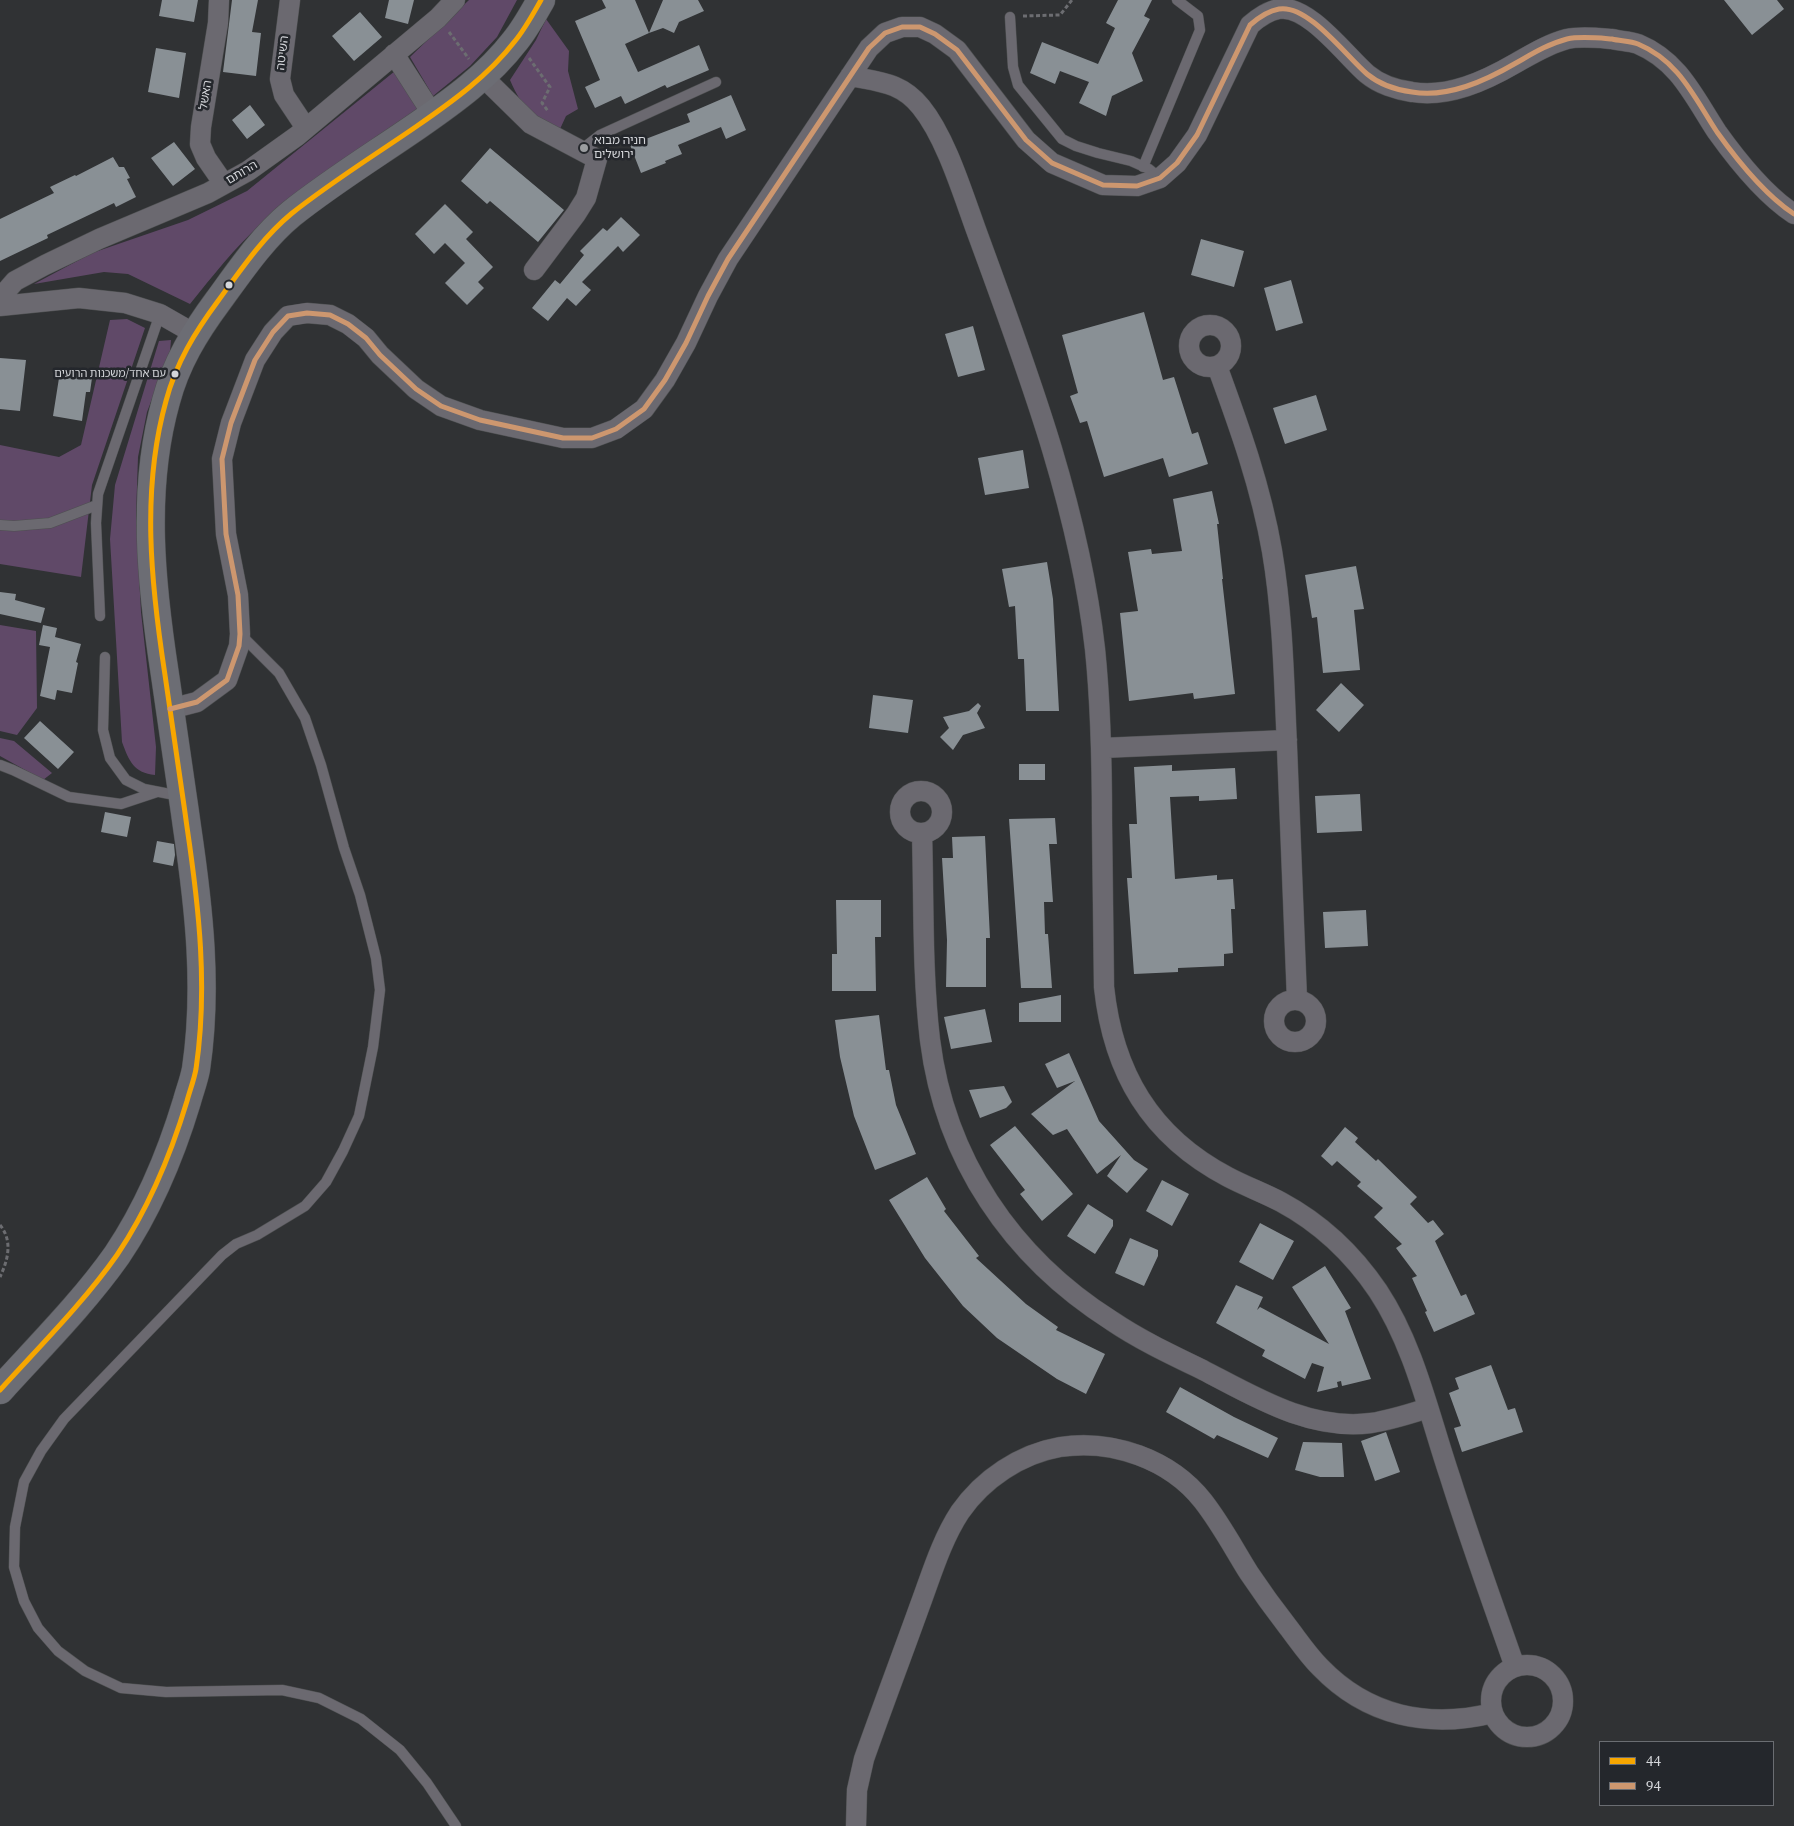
<!DOCTYPE html>
<meta charset="utf-8">
<style>
body{margin:0}
#map{position:relative;width:1794px;height:1826px;overflow:hidden;background:#303234;font-family:"Source Serif 4",serif}
canvas{display:block}
.legend{position:absolute;left:1599px;top:1741px;width:175px;height:65px;box-sizing:border-box;background:#24272c;border:1px solid #6a6d72;margin:0;padding:6px 9px;list-style:none;font-size:15px;color:#d4d6da}
.legend li{display:flex;align-items:center;gap:10px;height:25px}
.legend b{width:25px;border:1px solid #6a6d72}
</style>
<div id="map">
<canvas width="1794" height="1826"></canvas>
<ul class="legend">
<li><b style="height:6px;background:#f7a600"></b>44</li>
<li><b style="height:6px;background:#cd976f"></b>94</li>
</ul>
</div>
<script>
const c = document.querySelector('canvas').getContext('2d');
c.lineJoin = 'round';
function fillPath(path, color) {
  c.fillStyle = color;
  c.fill(path, 'evenodd');
}
function strokePath(path, color, width, dash) {
  c.strokeStyle = color;
  c.lineWidth = width;
  c.lineCap = dash ? 'butt' : 'round';
  c.setLineDash(dash || []);
  c.stroke(path);
}
function drawText(font, color, halo, rows, align = 'center') {
  c.font = font + ' "Source Serif 4","Noto Sans Hebrew",serif';
  c.lineWidth = 5;
  c.setLineDash([]);
  c.textBaseline = 'middle';
  c.strokeStyle = halo;
  c.fillStyle = color;
  for (const [text, x, y, turn = 0] of rows) {
    c.save();
    c.translate(x, y);
    c.rotate((+turn || 0) * Math.PI / 180);
    c.textAlign = isNaN(turn) ? turn : align;
    if (halo) c.strokeText(text, 0, 0);
    c.fillText(text, 0, 0);
    c.restore();
  }
}
fillPath(new Path2D(`
 M469,0H517L497,37L470,66L433,96L410,57Z
 M546,19L569,51L568,71L578,109L566,116L560,129C531,113 524,112 510,80L536,40Z
 M395,71L419,111C364,145 310,180 261,224C235,247 212,277 190,304L128,274L104,272L34,284L92,253L188,220L247,191Z
 M127,319L145,328L92,485L81,577L0,564V445L59,457L81,445L110,320Z
 M171,340L170,352L147,412L138,457L136,516L141,612L156,747L155,775C134,773 129,761 122,742L110,539L115,485L159,341Z
 M0,625L36,631L37,708L17,735L0,731Z
 M0,738L14,741L52,773L43,780L0,756Z`), '#604968');
fillPath(new Path2D(`
 M162,0H198L194,22L159,16Z
 M232,0H258L252,32L261,33L256,76L223,72Z
 M389,0H414L408,24L385,18Z
 M602,0H635L649,33L625,44L638,72L699,45L709,70L667,88L665,85L625,104L621,96L595,108L585,87L600,80L575,21L606,8Z
 M663,0H698L704,11L679,22L674,33L663,28L649,33Z
 M1118,0H1152L1144,16L1150,19L1132,53L1143,81L1112,96L1106,116L1079,103L1089,82L1060,71L1055,84L1030,73L1042,42L1098,64L1115,28L1106,23Z
 M1724,0H1777L1784,9L1752,35Z
 M360,12L382,37L354,61L332,36Z
 M156,48L186,53L179,98L148,92Z
 M731,95L746,130L726,139L721,127L678,145L682,154L665,161L666,163L641,173L630,145L690,122L687,114Z
 M250,105L265,125L247,139L232,120Z
 M174,142L195,169L173,186L151,158Z
 M490,148L564,210L538,242L490,201L487,204L461,181Z
 M113,157L119,167H124L130,178L127,179L136,197L116,207L114,203L47,235L48,238L0,261V219L54,193L50,187L75,175L76,176Z
 M445,204L473,232L466,239L493,267L478,282L484,288L467,305L445,283L465,263L445,243L434,254L415,234Z
 M621,217L640,235L623,252L618,246L582,282L591,290L576,306L567,298L548,321L532,308L555,280L560,284L584,255L580,251L603,228L607,231Z
 M1201,239L1244,251L1234,287L1191,275Z
 M1291,280L1303,323L1276,331L1264,288Z
 M1144,312L1163,380L1174,377L1192,434L1198,432L1208,464L1169,477L1163,458L1104,477L1087,421L1080,423L1070,396L1078,393L1062,335Z
 M973,326L985,370L958,377L945,334Z
 M0,358L26,360L20,411L0,409Z
 M70,368L93,371L90,392H86L82,421L53,416L59,378L68,379Z
 M1316,395L1327,430L1285,444L1273,408Z
 M1023,450L1029,488L985,495L978,458Z
 M1212,491L1219,524H1217L1223,579H1222L1235,694L1194,699L1193,693L1129,701L1120,613L1138,611L1128,552L1151,549L1152,554L1182,551L1173,499Z
 M1047,562L1053,599L1059,711H1026L1024,659H1018L1015,606L1009,607L1002,569Z
 M1356,566L1364,609L1354,610L1360,670L1323,673L1317,617L1312,618L1305,575Z
 M0,592L16,594L15,600L45,608L41,623L0,614Z
 M43,625L57,628L55,637L81,644L76,662L78,663L72,693L57,690L55,700L40,696L50,647L39,645Z
 M1341,683L1364,705L1339,732L1316,710Z
 M873,695L913,700L908,733L869,728Z
 M978,703L981,706L977,713L985,728L963,735L953,750L940,737L949,728L943,717L969,711Z
 M40,721L74,752L58,769L24,738Z
 M1019,764H1045V780H1019Z
 M1172,765V771L1235,768L1237,799L1199,801V796L1170,797L1175,879L1217,875V880L1233,879L1235,909H1231L1233,953L1224,954V966L1178,968V972L1134,974L1127,878H1132L1129,824H1137L1134,767Z
 M1360,794L1362,831L1317,833L1315,796Z
 M105,812L131,817L127,837L101,832Z
 M1055,818L1057,844H1049L1053,902H1044L1045,934H1048L1052,988H1021L1009,819Z
 M985,836L990,938H986V987H946L947,940L942,858H953L952,837Z
 M157,841L174,844L175,855L173,866L153,862Z
 M836,900H881V937H875L876,991H832V954H837Z
 M1366,910L1368,946L1325,948L1323,912Z
 M1061,995V1022H1019V1003Z
 M985,1009L992,1042L951,1049L944,1017Z
 M879,1015L886,1070H889L896,1105L916,1154L875,1170L854,1116L840,1057L835,1020Z
 M1069,1053L1099,1121L1134,1160L1148,1169L1127,1193L1107,1176L1121,1155L1097,1174L1067,1129L1053,1135L1031,1114L1075,1081L1057,1088L1045,1064Z
 M1004,1086L1012,1102L1006,1108L980,1118L969,1090Z
 M1015,1126L1073,1194L1042,1221L1020,1194L1025,1190L990,1145Z
 M1345,1127L1358,1138L1355,1142L1376,1161L1378,1159L1417,1197L1410,1204L1428,1223L1433,1220L1444,1234L1435,1241L1461,1296L1466,1294L1475,1314L1434,1332L1425,1312L1427,1311L1412,1278L1417,1276L1396,1248L1402,1244L1374,1217L1383,1208L1357,1186L1361,1182L1337,1161L1332,1166L1321,1156Z
 M927,1177L946,1209L944,1211L979,1256L976,1258L1026,1304L1058,1327L1056,1330L1105,1354L1086,1394L1057,1379L997,1338L963,1306L925,1258L889,1200Z
 M1162,1180L1189,1194L1172,1226L1146,1211Z
 M1088,1204L1113,1220V1226L1095,1254L1067,1236Z
 M1260,1223L1294,1241L1273,1280L1239,1262Z
 M1130,1238L1158,1250V1256L1144,1286L1115,1273Z
 M1325,1266L1351,1308L1345,1311L1371,1379L1342,1386L1341,1381L1337,1382L1338,1387L1317,1392L1324,1367L1312,1363L1305,1379L1262,1356L1265,1350L1216,1323L1236,1285L1263,1297L1257,1310L1260,1307L1329,1344L1292,1287Z
 M1491,1365L1508,1410L1515,1408L1523,1432L1462,1452L1454,1428L1461,1426L1449,1393L1459,1389L1455,1378Z
 M1180,1387L1234,1417L1278,1438L1268,1458L1217,1435L1214,1439L1166,1412Z
 M1386,1432L1400,1472L1375,1481L1361,1441Z
 M1303,1442L1342,1443L1344,1477H1320L1295,1470Z`), '#899095');
const lane = new Path2D(`
 M1010,17L1013,67L1018,85L1062,139L1076,146L1098,153L1131,161L1149,169L1160,178
 M581,150L600,135L716,82
 M1143,167L1200,30L1198,16L1177,0
 M0,525L14,526L50,523L97,505
 M100,616L96,523L98,494L160,314
 M241,635L279,673L305,718L321,765L344,848L360,895L376,958L380,990L373,1047L359,1116L343,1151L326,1182L305,1206L257,1235L236,1244L222,1255L64,1419L41,1451L24,1482L15,1527L14,1567L24,1601L38,1628L58,1651L85,1671L121,1688L166,1692L282,1690L319,1698L361,1719L400,1750L427,1783L456,1826
 M105,657L103,730L110,758L126,780L144,789L180,796
 M0,765L13,770L69,797L121,804L157,792`);
const street = new Path2D(`
 M219,0L218,23L201,127L200,144L206,158L224,184
 M290,0L280,79L284,95L306,128
 M394,54L433,115
 M482,76L531,124L597,159L586,198L576,214L534,270
 M850,76C879,82 901,82 921,107C947,139 964,198 979,238C1028,372 1079,507 1095,649C1101,707 1102,765 1102,823C1103,878 1103,932 1104,987C1113,1072 1150,1136 1228,1177C1245,1186 1264,1193 1281,1202C1320,1223 1353,1254 1378,1291C1415,1347 1429,1415 1450,1477C1470,1541 1493,1604 1515,1667
 M0,298L15,281L45,265L99,239L208,193L248,171L297,136L438,18L455,0
 M0,306L79,298L125,303L160,314L195,334
 M1189 346a21 21 0 1 1 42 0a21 21 0 1 1-42 0Z
 M1217,366C1239,426 1261,487 1272,551C1283,616 1284,681 1287,747C1290,831 1294,916 1297,1000
 M170,709L197,702L227,680L239,646L240,634L238,595L226,534L222,459L231,423L255,360L273,332L288,316L307,313L330,315L348,324L366,338L380,355L416,389L441,406L480,420L563,438H592L616,429L644,409L665,380L686,343L708,296L728,259L869,48L885,33L902,27H920L935,34L957,50L1026,140L1052,163L1103,185L1137,186L1160,178L1177,163L1197,135L1250,25C1258,18 1267,11 1279,9C1308,4 1346,56 1367,74C1379,84 1397,90 1412,92C1448,98 1485,81 1516,63C1532,54 1548,44 1567,39C1580,36 1599,38 1612,39C1620,41 1630,41 1638,44C1679,61 1694,97 1717,132C1737,160 1765,195 1794,214
 M1102,748L1287,740
 M900 812a21 21 0 1 1 42 0a21 21 0 1 1-42 0Z
 M922,833C924,902 922,972 930,1040C945,1159 1011,1257 1112,1321C1140,1340 1172,1355 1203,1370C1255,1397 1310,1431 1371,1423C1391,1420 1409,1414 1428,1408
 M1274 1021a21 21 0 1 1 42 0a21 21 0 1 1-42 0Z
 M1491 1701a36 36 0 1 1 72 0a36 36 0 1 1-72 0Z
 M856,1826L857,1790L864,1759C882,1708 901,1658 919,1608C931,1576 941,1541 960,1512C983,1479 1020,1454 1060,1447C1112,1439 1170,1459 1203,1501C1221,1524 1234,1549 1249,1573C1261,1591 1274,1609 1288,1627C1298,1640 1308,1655 1320,1667C1367,1716 1428,1729 1493,1713`);
const secondary = new Path2D(`
 M0,1390C39,1347 84,1302 117,1255C148,1209 171,1154 187,1101C190,1090 194,1080 196,1069C208,988 199,908 187,827C180,776 172,725 165,675C151,584 141,490 166,401C176,363 195,332 218,301C240,271 262,238 291,214C331,182 375,155 417,126C453,101 488,76 515,41C525,29 533,14 541,0`);
strokePath(lane, '#4e5051', 11);
strokePath(street, '#4e5051', 21);
strokePath(secondary, '#4e5051', 29);
strokePath(new Path2D(`
 M1023,16L1060,15L1072,0
 M449,32L469,59
 M529,58L550,87L542,103L548,111
 M0,1225C13,1241 8,1260 0,1277`), '#6c6d71', 3, [4, 2.5]);
strokePath(lane, '#6b6970', 10);
strokePath(street, '#6b6970', 20);
strokePath(secondary, '#6c6d74', 28);
strokePath(new Path2D(`
 M0,1390C39,1347 84,1302 117,1255C148,1209 171,1154 187,1101C190,1090 194,1080 196,1069C208,988 199,908 187,827C180,776 172,725 165,675C151,584 141,490 166,401C176,363 195,332 218,301C240,271 262,238 291,214C331,182 375,155 417,126C453,101 488,76 515,41C525,29 533,14 541,0`), '#f7a600', 5);
strokePath(new Path2D(`
 M170,709L197,702L227,680L239,646L240,634L238,595L226,534L222,459L231,423L255,360L273,332L288,316L307,313L330,315L348,324L366,338L380,355L416,389L441,406L480,420L563,438H592L616,429L644,409L665,380L686,343L708,296L728,259L869,48L885,33L902,27H920L935,34L957,50L1026,140L1052,163L1103,185L1137,186L1160,178L1177,163L1197,135L1250,25C1258,18 1267,11 1279,9C1308,4 1346,56 1367,74C1379,84 1397,90 1412,92C1448,98 1485,81 1516,63C1532,54 1548,44 1567,39C1580,36 1599,38 1612,39C1620,41 1630,41 1638,44C1679,61 1694,97 1717,132C1737,160 1765,195 1794,214`), '#cd976f', 5);
for (const [x, y, r, color] of [
 [584,148,5,"#9b9da0"],
 [229,285,4.5,"#d4d6da"],
 [175,374,4.5,"#d4d6da"]
]) {
  const dot = new Path2D();
  dot.arc(x, y, r, 0, 2 * Math.PI);
  c.fillStyle = color;
  c.fill(dot);
  strokePath(dot, '#24272c', 2);
}
drawText('11px', '#d4d6da', '#24272c', [
 ["עם אחד/משכנות הרועים",166,374]
], 'right');
drawText('12px', '#d4d6da', '#24272c', [
 ["השיטה",283,53,-83],
 ["האשל",206,95,-81],
 ["הרותם",242,173,-31]
]);
drawText('12px', '#d4d6da', '#24272c', [
 ["חניה מבוא",594,141],
 ["ירושלים",594,155]
], 'left');
</script>
